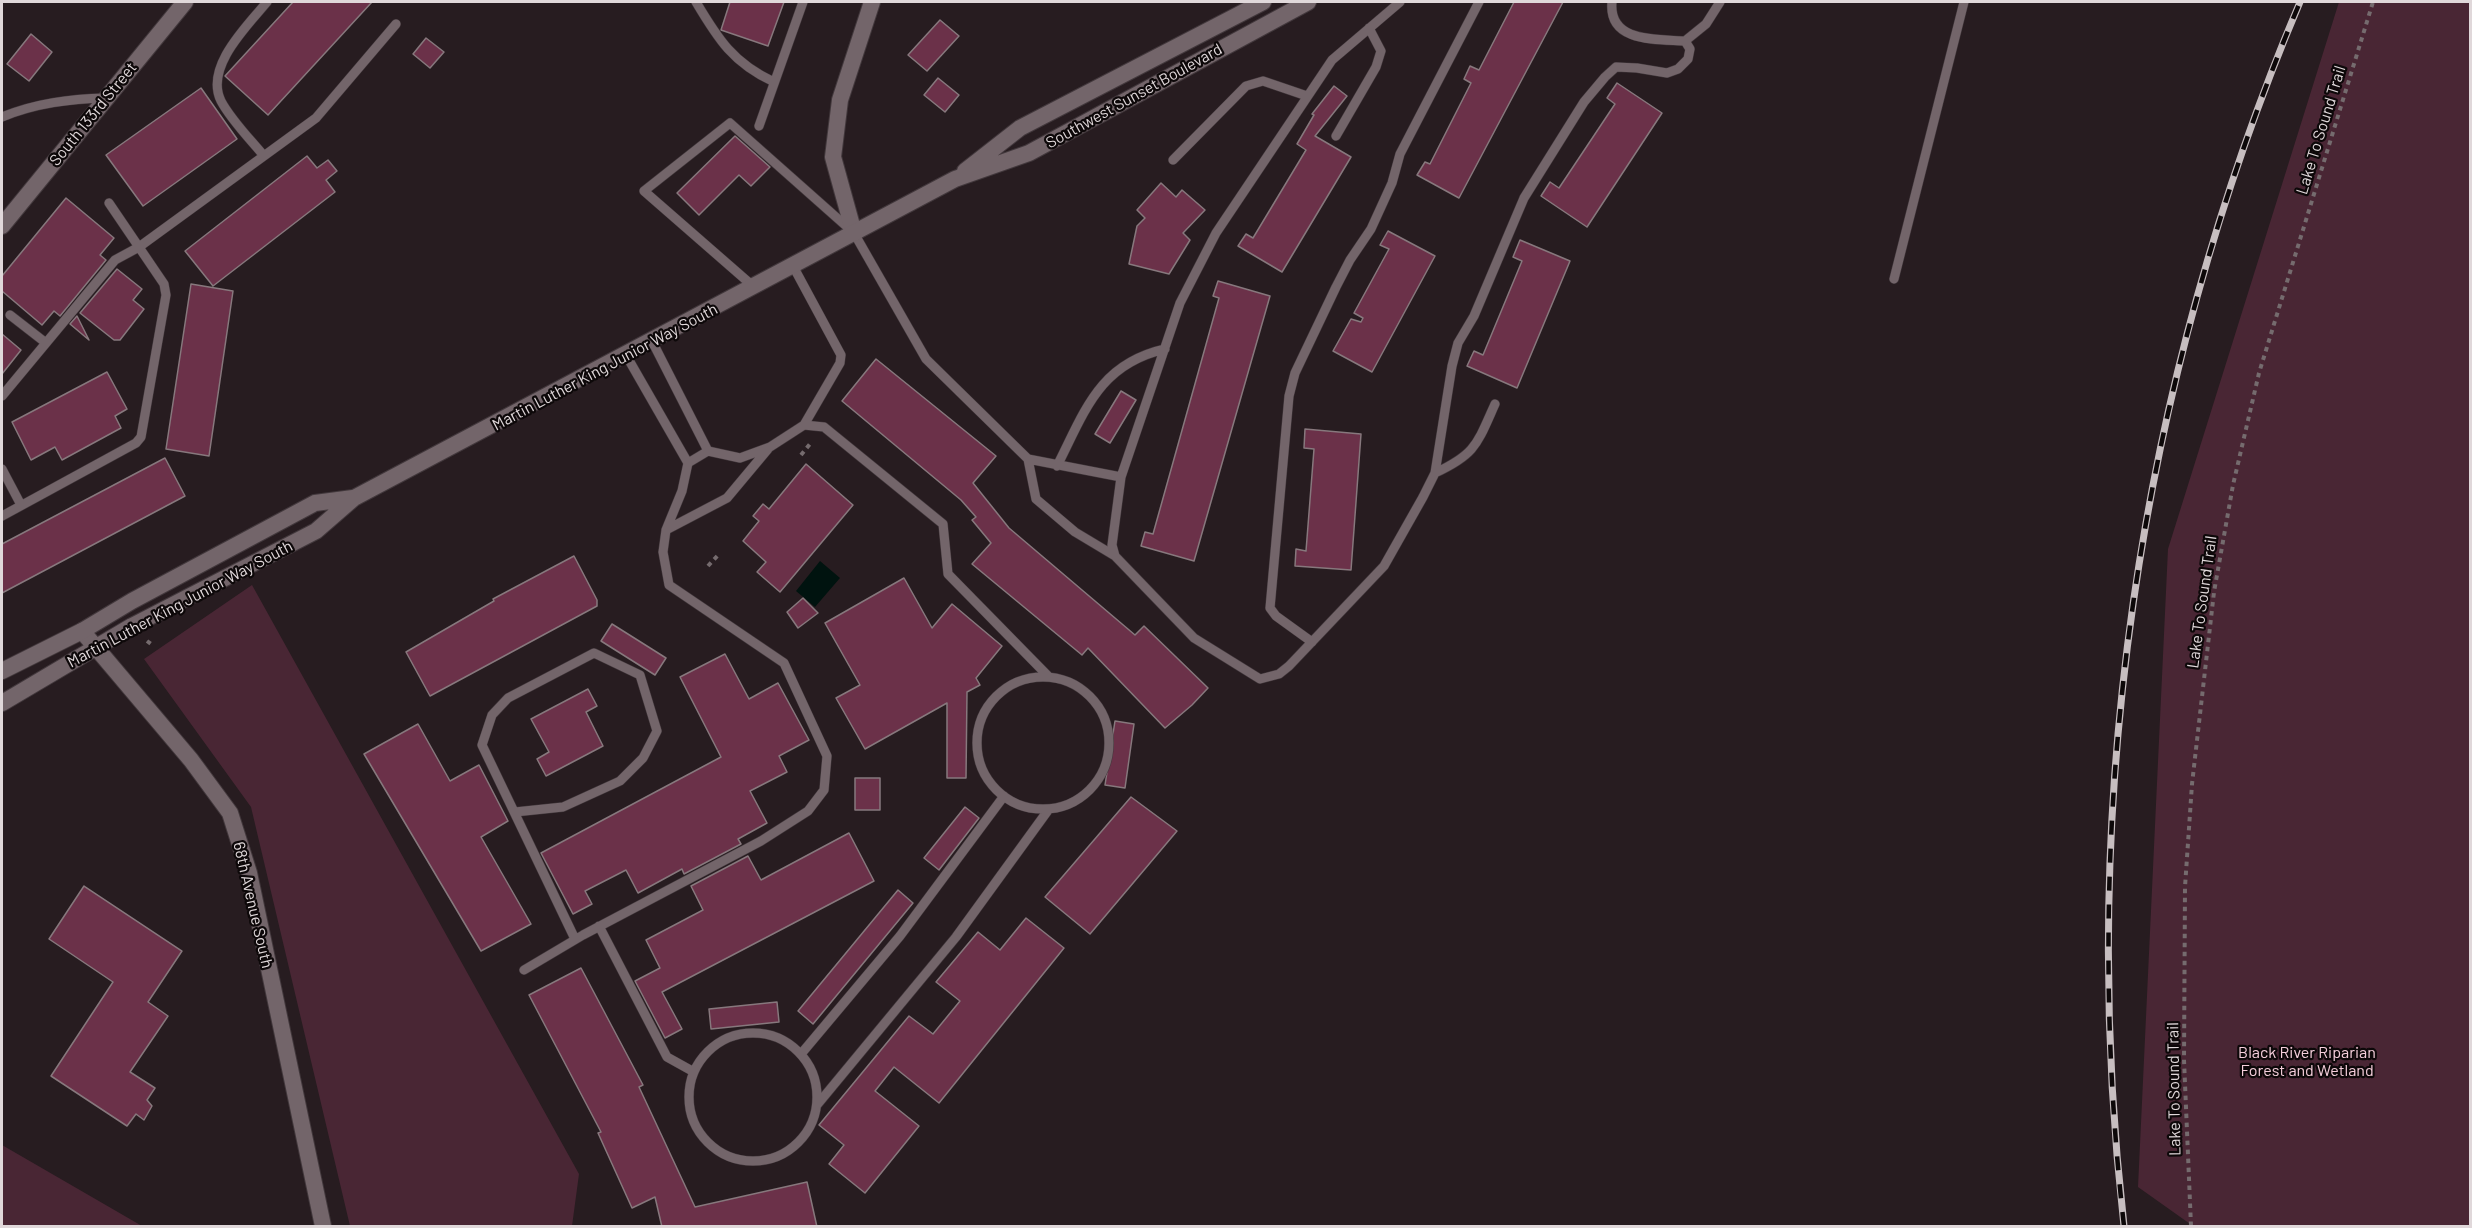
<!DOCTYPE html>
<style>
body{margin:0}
#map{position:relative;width:2472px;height:1228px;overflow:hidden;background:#271c20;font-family:Barlow,sans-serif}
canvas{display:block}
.frame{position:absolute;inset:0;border:3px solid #e0d8da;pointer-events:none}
</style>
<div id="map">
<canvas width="2472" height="1228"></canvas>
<div class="frame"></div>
</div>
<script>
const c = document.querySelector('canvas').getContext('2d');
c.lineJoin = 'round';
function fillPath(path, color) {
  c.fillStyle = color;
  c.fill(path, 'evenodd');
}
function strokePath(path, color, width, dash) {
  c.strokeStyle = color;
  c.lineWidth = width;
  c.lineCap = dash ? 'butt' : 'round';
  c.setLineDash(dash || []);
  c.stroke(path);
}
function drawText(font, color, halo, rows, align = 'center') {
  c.font = font + ' Barlow,sans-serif';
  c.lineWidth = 4.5;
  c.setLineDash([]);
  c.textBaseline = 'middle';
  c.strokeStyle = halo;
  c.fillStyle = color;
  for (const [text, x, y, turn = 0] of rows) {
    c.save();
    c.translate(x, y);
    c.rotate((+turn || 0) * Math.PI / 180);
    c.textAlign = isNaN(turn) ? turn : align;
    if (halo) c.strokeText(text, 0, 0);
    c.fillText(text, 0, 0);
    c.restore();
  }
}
fillPath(new Path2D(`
 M2339,2H2470V1226H2193L2138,1187L2168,549Z
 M252,585L579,1174L572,1226H350L251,807L144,659Z
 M2,1145L142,1226H2Z`), '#492634');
fillPath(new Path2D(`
 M820,561L840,578L815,607L796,591Z`), '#00130f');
const building = new Path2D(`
 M293,2H372L268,115L225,76Z
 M730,2H784L768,46L721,30Z
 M1514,2H1563L1459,198L1417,175L1425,162L1430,164L1471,83L1464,79L1470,66L1479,70Z
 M940,20L959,36L927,71L908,55Z
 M31,34L52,52L29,81L7,64Z
 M426,38L444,52L430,68L413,54Z
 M938,78L959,95L945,112L924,95Z
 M1617,83L1662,113L1587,227L1541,196L1550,182L1559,188L1615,104L1607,98Z
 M1334,86L1347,96L1315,136L1351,157L1282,272L1238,246L1246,234L1253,238L1306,150L1297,144L1314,115L1312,114Z
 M201,88L237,139L143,206L106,155Z
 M735,136L770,167L751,186L739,175L699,215L677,193Z
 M307,156L317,168L328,160L337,171L326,180L335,192L213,286L185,251Z
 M1161,183L1176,197L1182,190L1205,210L1183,233L1190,240L1169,274L1129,264L1137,226L1145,218L1137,210Z
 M66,198L114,238L100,255L106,260L60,316L54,311L42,325L2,291V276Z
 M1388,231L1435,256L1372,372L1333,351L1351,319L1361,322L1363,318L1354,313L1389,249L1380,245Z
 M1520,240L1570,261L1517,388L1467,366L1474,351L1483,355L1522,261L1513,257Z
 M117,269L142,289L133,300L144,309L120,340H114L80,313Z
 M1218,281L1270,296L1194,561L1141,546L1145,532L1153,534L1219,298L1213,296Z
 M191,284L233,291L209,456L166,449Z
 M77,316L89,340L70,324Z
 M2,334L21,350L2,374Z
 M876,359L996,456L973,483L1009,528L1135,635L1144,626L1208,688L1192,705L1165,728L1088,648L1082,655L972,564L991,543L972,520L976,517L961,500L842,401Z
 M107,372L127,409L115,416L121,428L62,460L55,447L31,460L12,422Z
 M1121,391L1136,400L1110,443L1095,434Z
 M1305,429L1361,434L1351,570L1295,566L1296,549L1306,551L1314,449L1304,448Z
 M165,458L185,496L2,593V544Z
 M806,464L853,505L780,592L757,572L766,562L743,541L759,521L753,516L763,504L769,509Z
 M574,556L597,600V606L430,696L406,652L494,601L493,599Z
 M904,578L932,628L952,604L1002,646L976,678L980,685L967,692L966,778H947V703L865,749L836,698L860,685L825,623Z
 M803,598L818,613L798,628L787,612Z
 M612,624L666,658L655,675L601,641Z
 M725,654L749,699L778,683L809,740L779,756L787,772L750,791L767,823L738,839L741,844L684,874L682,869L638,893L626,870L585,891L592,904L573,914L541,853L721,757L680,677Z
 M588,689L597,706L586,712L603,746L546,776L537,759L549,752L531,719Z
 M1115,721L1134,724L1125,788L1105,785Z
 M418,724L450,781L479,765L508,821L481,837L531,924L481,951L364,754Z
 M855,778H880V810H855Z
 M1131,797L1177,831L1090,934L1045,897Z
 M965,807L979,818L939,870L924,858Z
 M849,833L874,881L662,992L682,1029L665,1038L635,981L660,968L646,940L703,910L691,886L748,856L761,880Z
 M84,886L182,951L148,1002L168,1016L130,1072L155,1088L147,1100L152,1106L144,1120L136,1114L127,1126L51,1076L113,982L49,939Z
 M898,890L913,903L813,1024L798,1011Z
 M1026,918L1064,948L939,1103L894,1067L875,1091L919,1126L865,1193L829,1164L844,1145L819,1125L909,1016L933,1034L960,1001L936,982L978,932L1000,950Z
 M581,968L643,1085L639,1087L695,1207L807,1182L817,1227H662L655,1197L632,1208L598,1133L601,1132L529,995Z
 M777,1002L779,1022L711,1029L709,1009Z`);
fillPath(building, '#6b3149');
strokePath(building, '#87787d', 1.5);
const service = new Path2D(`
 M696,2C718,39 733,63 774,82
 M1685,41L1706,24L1720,2
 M2,117C36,103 70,99 106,98
 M759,126L803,2
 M1336,136L1376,67L1381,51L1369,28
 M264,156C250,139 231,120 221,101C204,67 248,25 267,2
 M1173,160L1246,86L1263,81L1307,96
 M793,266L841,355L840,363L804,425
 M1894,279L1964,2
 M754,287L644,191L730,123L854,233L926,359L1028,459L1121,477L1180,303L1216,233L1332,60L1400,2
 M10,315L46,343
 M652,341L708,451
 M626,355L688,463
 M2,396L115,260L139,247L316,118L396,24
 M1028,459L1036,499L1075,532L1115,556
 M1057,466C1085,411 1099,364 1165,349
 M2,469L21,505
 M1435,473C1476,454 1477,444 1495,404
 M1121,477L1112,545L1115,556L1194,638L1260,679L1279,674L1289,666L1384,566L1423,497L1435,473L1452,366L1458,343L1474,316L1524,198L1584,102L1605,77L1616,67L1637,68L1667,73L1678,69L1688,59L1690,49L1685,41C1657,39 1608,43 1612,2
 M2,516L136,443L141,437L166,295L164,284L109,203
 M666,530L727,498L768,449
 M1312,642L1276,616L1270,608L1289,396L1295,373L1336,287L1350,260L1371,229L1392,183L1400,154L1479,2
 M977 743a66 66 0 1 1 132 0a66 66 0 1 1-132 0Z
 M515,812L563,807L620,781L643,758L657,731L640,675L594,653L508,698L492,715L482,745L575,939
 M599,926L667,1057L694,1072
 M524,970L583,935L761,841L808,811L824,790L827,756L784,663L669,585L663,552L666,530L682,491L688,463L708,451L740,458L770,447L804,425L824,427L943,524L948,574L1048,676
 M689 1097a64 64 0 1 1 128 0a64 64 0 1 1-128 0Z
 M801,1054L900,936L1004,796
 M817,1105L956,937L1049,809`);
const minor = new Path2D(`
 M854,233L833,157L840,100L872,2`);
const tertiary = new Path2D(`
 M2,226L185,2
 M82,631L191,760L230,813L249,873L323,1226`);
const secondary = new Path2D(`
 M965,171L1020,128L1263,2
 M2,671L82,631L132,601L315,503L353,498
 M2,703L132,626L316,531L354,498L955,179L1029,153L1308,2`);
strokePath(service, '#42383c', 10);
strokePath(minor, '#42383c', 18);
strokePath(tertiary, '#42383c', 18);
strokePath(secondary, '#42383c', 18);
strokePath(new Path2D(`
 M801,455L810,444
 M708,566L720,553
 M147,641L151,644
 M2191,1226L2184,1060L2185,887L2192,784L2214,592L2233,485L2259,373L2373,2`), '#756b6e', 4, [4.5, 4.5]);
strokePath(service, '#73656a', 9);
strokePath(minor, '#73656a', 16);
strokePath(tertiary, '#73656a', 16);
strokePath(secondary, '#73656a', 16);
const rail = new Path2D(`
 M2124,1226C2077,812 2137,386 2300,2`);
strokePath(rail, '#c7bec0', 7);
strokePath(rail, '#0d0809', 4.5, [14]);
drawText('16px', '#e0d8da', '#0d0809', [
 ["Southwest Sunset Boulevard",1134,96,-29],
 ["South 133rd Street",93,114,-51],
 ["Lake To Sound Trail",2321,130,-73],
 ["Martin Luther King Junior Way South",605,367,-28],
 ["Lake To Sound Trail",2202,602,-82],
 ["Martin Luther King Junior Way South",180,604,-28],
 ["68th Avenue South",253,905,77],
 ["Lake To Sound Trail",2174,1089,-91]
]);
drawText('16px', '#f5cedb', '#0d0809', [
 ["Black River Riparian",2307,1053],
 ["Forest and Wetland",2307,1071]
]);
</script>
